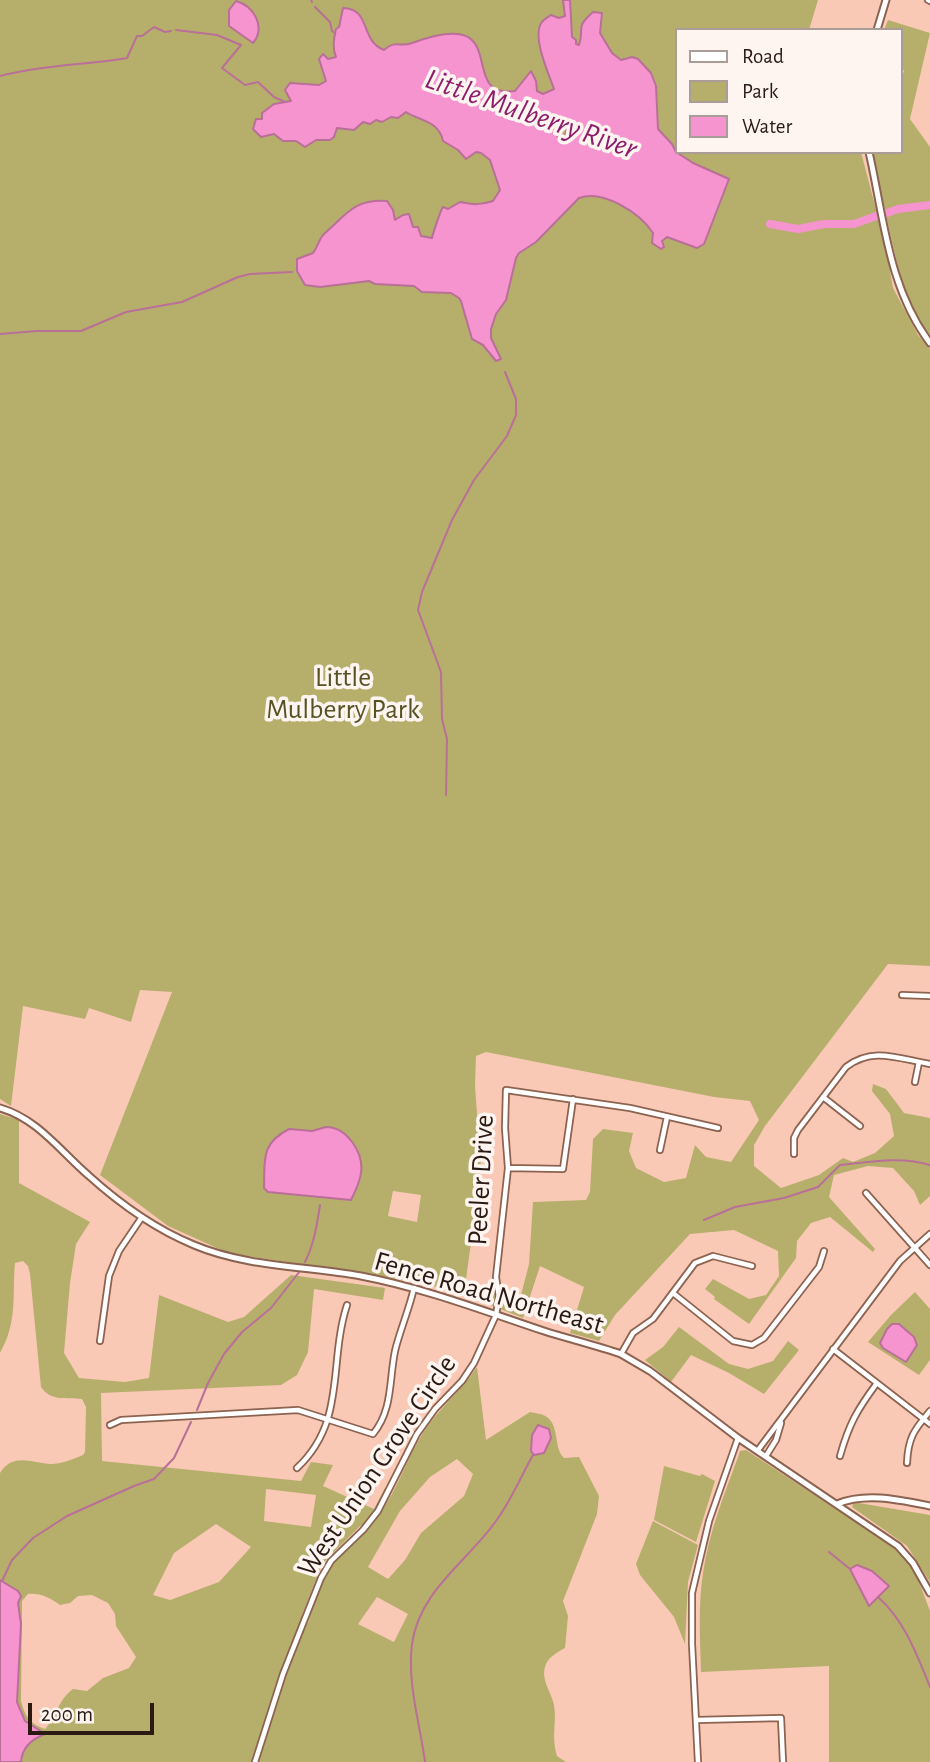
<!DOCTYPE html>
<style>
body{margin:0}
#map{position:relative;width:930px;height:1762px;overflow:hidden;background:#fac9b6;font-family:"Alegreya Sans",sans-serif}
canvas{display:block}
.legend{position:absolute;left:675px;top:28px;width:228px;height:126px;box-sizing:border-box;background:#fef4f0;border:2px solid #aa9d98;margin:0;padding:9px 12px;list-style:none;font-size:21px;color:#2b1a13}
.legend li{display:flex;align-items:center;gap:14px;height:35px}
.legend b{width:35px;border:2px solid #aa9d98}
.scale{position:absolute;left:28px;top:1703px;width:126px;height:32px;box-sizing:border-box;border:4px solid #2b1a13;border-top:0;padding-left:9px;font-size:21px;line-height:24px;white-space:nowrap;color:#2b1a13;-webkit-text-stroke:5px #fef4f0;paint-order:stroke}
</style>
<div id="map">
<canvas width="930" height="1762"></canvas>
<ul class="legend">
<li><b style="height:9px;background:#fff"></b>Road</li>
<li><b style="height:19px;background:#b6af6c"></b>Park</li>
<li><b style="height:19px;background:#f694d0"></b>Water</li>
</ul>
<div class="scale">200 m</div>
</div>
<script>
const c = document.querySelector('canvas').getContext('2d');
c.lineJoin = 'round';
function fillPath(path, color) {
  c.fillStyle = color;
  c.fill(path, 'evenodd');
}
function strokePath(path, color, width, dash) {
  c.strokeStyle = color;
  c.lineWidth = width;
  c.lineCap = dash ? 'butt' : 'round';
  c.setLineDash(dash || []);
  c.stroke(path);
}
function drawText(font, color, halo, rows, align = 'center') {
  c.font = font + ' "Alegreya Sans",sans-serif';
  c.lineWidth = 7;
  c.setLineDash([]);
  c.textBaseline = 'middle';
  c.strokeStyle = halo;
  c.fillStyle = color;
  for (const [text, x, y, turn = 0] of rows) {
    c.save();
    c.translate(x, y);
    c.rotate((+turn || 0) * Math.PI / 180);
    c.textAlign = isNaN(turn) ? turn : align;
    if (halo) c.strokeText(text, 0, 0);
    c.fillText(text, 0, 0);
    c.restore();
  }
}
fillPath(new Path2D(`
 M0,0H818L809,30H676V152H861L886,248L893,288L918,335L930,349V966L888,964L765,1126L754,1145V1166L781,1188L819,1175L843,1158L853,1162L875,1153L894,1136L890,1114L872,1091L873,1084L886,1089L904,1113L930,1118V1196L920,1205L914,1191L893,1168L868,1166L834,1175L829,1197L875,1249L873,1252L830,1217L811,1223L797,1241L796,1258L749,1324L714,1299L715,1297L705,1289L713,1279L749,1299L766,1295L779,1276L778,1251L734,1230L690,1234L615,1315L599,1341L570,1333L584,1287L540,1266L523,1318L473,1298L423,1283L228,1253L168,1226L100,1175L172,992L140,990L131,1022L89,1008L85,1019L23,1006L11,1106L0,1099ZM486,1052L714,1097L750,1101L759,1120L731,1162L706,1157L695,1145L686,1178L664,1182L636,1168L629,1151L633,1133L603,1129L593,1139L590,1192L586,1200L533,1202L529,1264L520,1299L465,1287L481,1168L475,1086L476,1056ZM393,1191L421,1195L417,1222L388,1216Z
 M888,20L930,33L910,119L930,147V335L920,321L902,284L871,152H900V82L904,71L900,65V30H884Z
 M0,1114L19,1120V1183L90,1222L76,1244L70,1283L64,1353L79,1378L125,1382L149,1378L159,1295L228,1322L244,1317L291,1275L385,1288L383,1300L314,1289L308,1352L297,1375L281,1385L101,1393L102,1461L301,1481L311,1462L333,1465L323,1486L374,1509L385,1488L389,1490L370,1522L360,1526L322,1564L302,1615L308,1623C313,1609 316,1590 323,1577C338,1553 363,1537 380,1513C398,1489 406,1459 423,1433C438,1409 461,1391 477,1367L486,1440L530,1412C535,1413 543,1414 547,1417C560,1427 553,1447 564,1458L579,1457L599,1496L597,1514L563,1601L568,1616L565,1648C557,1652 547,1658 545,1667C541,1681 552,1693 554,1705C557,1724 551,1735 557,1756L566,1762H21L26,1745L45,1734L25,1721L17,1702L21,1624L18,1603L21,1596L0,1580V1473C13,1452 32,1463 51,1464C61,1464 74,1459 83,1455L85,1452L86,1407L82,1399C66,1397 51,1402 41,1387L30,1274L28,1266L23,1261L15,1263C12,1296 18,1321 0,1353ZM541,1425L549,1429L551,1438L534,1455C526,1447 537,1434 541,1425ZM457,1459L473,1474L464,1496L421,1533L405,1560L388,1579L368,1567L400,1511L430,1477ZM266,1489L316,1495L311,1527L264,1521ZM216,1524L251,1547L219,1582L170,1600L153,1595L174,1553ZM28,1594C41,1593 50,1598 60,1605L70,1603L78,1596L92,1595L108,1603L115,1614L116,1626L136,1657L129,1668L103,1678L87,1691L73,1689C57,1701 58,1715 45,1729C30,1724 25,1716 21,1701L22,1601ZM377,1597L408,1614L394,1642L358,1624Z
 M915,1292L930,1309V1360L919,1375L868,1342L891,1315ZM899,1324L914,1337L917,1345L906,1362L880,1343L887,1329Z
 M679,1327L729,1364L748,1369L773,1361L788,1341L799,1350L764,1394L729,1373L691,1355L671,1382L645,1360L663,1347Z
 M746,1450L845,1515L873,1530L892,1545L909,1563L918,1579L930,1611V1762H829V1666L701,1672C700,1639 698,1605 703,1573C709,1532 724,1495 738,1457L740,1451ZM872,1571L889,1586L869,1606L852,1573Z
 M664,1466L700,1476L702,1474L715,1481L696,1542L654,1520Z
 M859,1503L930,1515V1582L907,1546L852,1507L853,1504Z
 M653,1521L698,1545L688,1582L685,1644L674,1617L640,1575L636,1564Z`), '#b6af6c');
const water = new Path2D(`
 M563,0H570L572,37L576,40V44L579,45C585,27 574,29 593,12L602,13L600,33L612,53L621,60L632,57L638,59L651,73L656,86L658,129L672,144L676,152L693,163L729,179L704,244L697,248L667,237L662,241L664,247L661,249L652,243L653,233C640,213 603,189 579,198L536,242L519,253L516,258L506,300L496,314L491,329V338L501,359L496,361L483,345L472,339L461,301L459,298L451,293L422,292L414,286L375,284L369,281L320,287L305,285L297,271V259L313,253C318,247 319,238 325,233C347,214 354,199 387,201L393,210L395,220L403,215L409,214L413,227H418L421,236L432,238C433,233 441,209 443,207L448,209L460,202C473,205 481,205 493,201L500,190L490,160L481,153L476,152L466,159L458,150L443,141C439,121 420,121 406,112L398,118L391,117L382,122L376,120L370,124L363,122L354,130L337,128L334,137L330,140H316L305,147L296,141H283L274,134L261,137L253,129L256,119H262V113L274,104L291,101L285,90L290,83L319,85L326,81L319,59L323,54L328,59L336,57C332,48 334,38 336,29L339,27L343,8C372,9 359,40 384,50C396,39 400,48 412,43C517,4 454,99 515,91L531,71L536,81L537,91L543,94L554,89C549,74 531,36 542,22C544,19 548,17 551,15L559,18L565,16ZM554,118L560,119L567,130L564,138L560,140L551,127Z
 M236,1C254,6 266,27 253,43L229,26V10Z
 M326,1127C347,1127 364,1153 361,1173C360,1181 355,1192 351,1200L268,1192L264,1188C265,1160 260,1144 289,1129L312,1131Z
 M892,1324H899L914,1337L917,1345L906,1362L883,1348L880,1343L887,1329Z
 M538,1425L549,1429L551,1438L544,1453L534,1455L531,1451L532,1435Z
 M857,1565L872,1571L889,1586L869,1606L850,1569Z
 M0,1580L18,1591L21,1596L18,1603L21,1624L17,1702L25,1721L45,1734C32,1739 22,1747 21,1762H0Z`);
fillPath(water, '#f694d0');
strokePath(water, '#b96f97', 2);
strokePath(new Path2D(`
 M311,0L312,2
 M315,7L330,22L332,31L335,33
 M176,30L217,35L241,45L222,68L245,85L258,82L274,97L285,102
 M0,76C42,65 85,65 127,58L137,36H142L154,27L165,32L171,31
 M0,334L37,331H81L126,312L182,302L238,277L250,274L292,272
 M446,795L447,739L442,719L441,672L418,610L422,592L452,520L474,480L507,436L516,415V399L505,372
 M704,1220L735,1207L784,1198L818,1187L840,1165C869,1162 902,1156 930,1165
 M305,1262C314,1244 317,1225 320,1205
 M197,1410L208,1383L224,1354L242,1332L271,1308L300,1271
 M829,1552L850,1569
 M2,1581L12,1560L33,1538L67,1516L134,1486L154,1479L174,1458L191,1422
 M878,1597C905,1621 917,1655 930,1687
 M425,1762C420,1724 407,1683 412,1644C419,1591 468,1561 496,1521C511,1501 521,1476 533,1455`), '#b96f97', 2);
strokePath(new Path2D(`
 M887,213L898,209L930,205
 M770,224L798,229L824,224H854L879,215`), '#f694d0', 8);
const minor = new Path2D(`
 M928,0L930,1
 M902,995L930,996
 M915,1082L919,1062
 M823,1097L860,1126
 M660,1150L667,1117
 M794,1154V1138L798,1130L846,1067C873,1046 899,1059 930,1064
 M508,1168L563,1169L573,1099
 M866,1193L930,1265
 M673,1293L733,1341L752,1345L764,1338L819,1267L824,1251
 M100,1341L109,1276L119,1251L142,1217
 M833,1349L930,1424
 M621,1354L633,1333L653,1319L695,1263L713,1256L752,1266
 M110,1425L121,1420L298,1410L373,1434C393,1410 389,1380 395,1351C400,1330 409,1310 414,1288
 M758,1450L900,1261L930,1234
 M766,1456L776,1440L781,1423
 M840,1456C849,1424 857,1410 877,1383
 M907,1463C908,1438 914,1430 930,1411
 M297,1468C347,1421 328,1364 347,1305
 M696,1720L781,1718L783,1762
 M255,1762L283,1674L321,1578L331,1561L363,1530L378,1511L417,1434L435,1409L462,1381L474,1363L496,1315L499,1297L496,1277L508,1168L505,1128L506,1090L630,1108L718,1128
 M698,1762L692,1644V1593L709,1521L738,1438`);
const tertiary = new Path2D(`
 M877,30L886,0
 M869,152C884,218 888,287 930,343
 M0,1108C38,1119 60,1151 88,1175C119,1203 155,1229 194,1245C246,1267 306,1266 361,1276C424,1288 484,1311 544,1331C569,1339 595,1345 621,1354L650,1371L738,1438L898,1546L913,1563L930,1593
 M837,1504C866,1492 900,1500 930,1506`);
strokePath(minor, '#8c6250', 8);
strokePath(tertiary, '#8c6250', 9);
strokePath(minor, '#fff', 4.5);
strokePath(tertiary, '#fff', 5);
drawText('28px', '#565223', '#fef4f0', [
 ["Little",343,678],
 ["Mulberry Park",343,710]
]);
drawText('28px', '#2b1a13', '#fef4f0', [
 ["Peeler Drive",481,1180,-87],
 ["Fence Road Northeast",489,1293,16],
 ["West Union Grove Circle",377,1466,-56]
]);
drawText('italic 30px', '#8d1c6b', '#fef4f0', [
 ["Little Mulberry River",531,114,19]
]);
</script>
